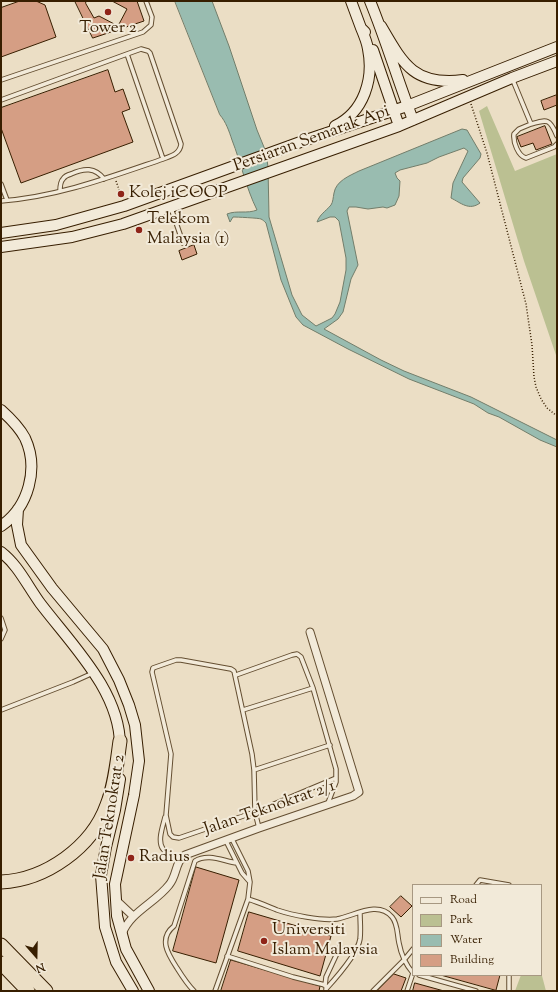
<!DOCTYPE html>
<style>
body{margin:0}
#map{position:relative;width:558px;height:992px;overflow:hidden;background:#ebdec5;font-family:"Sorts Mill Goudy",serif}
canvas{display:block}
.frame{position:absolute;inset:0;border:2px solid #371e00;pointer-events:none}
.legend{position:absolute;left:412px;top:884px;width:130px;height:92px;box-sizing:border-box;background:#f2ead9;border:1px solid #a79882;margin:0;padding:5px 7px;list-style:none;font-size:12px;color:#371e00}
.legend li{display:flex;align-items:center;gap:8px;height:20px}
.legend b{width:20px;border:1px solid #a79882}
.north{position:absolute;left:16px;top:936px;width:40px;height:40px;-webkit-text-stroke:3px #f2ead9;paint-order:stroke;rotate:160deg;font-size:11px;font-weight:700;line-height:16px;text-align:center;color:#371e00}
.north::after{content:'';display:block;margin:auto;width:14px;height:18px;background:#371e00;clip-path:polygon(50% 0,100% 100%,50% 72%,0 100%)}
</style>
<div id="map">
<canvas width="558" height="992"></canvas>
<div class="frame"></div>
<ul class="legend">
<li><b style="height:5px;background:#f2ead9"></b>Road</li>
<li><b style="height:11px;background:#bbc092"></b>Park</li>
<li><b style="height:11px;background:#99bcb0"></b>Water</li>
<li><b style="height:11px;background:#d59e84"></b>Building</li>
</ul>
<div class="north">N</div>
</div>
<script>
const c = document.querySelector('canvas').getContext('2d');
c.lineJoin = 'round';
function fillPath(path, color) {
  c.fillStyle = color;
  c.fill(path, 'evenodd');
}
function strokePath(path, color, width, dash) {
  c.strokeStyle = color;
  c.lineWidth = width;
  c.lineCap = dash ? 'butt' : 'round';
  c.setLineDash(dash || []);
  c.stroke(path);
}
function drawText(font, color, halo, rows, align = 'center') {
  c.font = font + ' "Sorts Mill Goudy",serif';
  c.lineWidth = 4;
  c.setLineDash([]);
  c.textBaseline = 'middle';
  c.strokeStyle = halo;
  c.fillStyle = color;
  for (const [text, x, y, turn = 0] of rows) {
    c.save();
    c.translate(x, y);
    c.rotate((+turn || 0) * Math.PI / 180);
    c.textAlign = isNaN(turn) ? turn : align;
    if (halo) c.strokeText(text, 0, 0);
    c.fillText(text, 0, 0);
    c.restore();
  }
}
fillPath(new Path2D(`
 M487,106L515,171L557,154V358L524,261L479,111Z
 M541,972L546,991H515L521,975H541Z`), '#bbc092');
const water = new Path2D(`
 M175,1H212L229,46L257,130L266,152L268,167L269,217L292,295L302,315L316,326L332,318L335,314L340,302L346,270V258L339,221L335,217H330L317,222C320,214 325,212 331,205C333,202 333,198 334,193C336,181 349,176 359,171L462,129L467,130L481,154L480,158L463,178L462,182L480,203C469,211 461,203 451,198L453,183L468,151L464,148L439,157L427,163L400,170L395,173L397,178L400,181L399,196L395,205L387,208L383,207L368,209L356,207H349L347,211L358,265L351,279L343,312L338,319L324,329L381,360L404,371L471,397L557,440V447L540,440L499,417L488,413L474,404L409,379L348,349L303,325L296,317L281,280L266,223C264,221 263,220 261,219C259,218 236,217 233,217L230,222L227,214C237,210 247,214 257,210C246,188 241,163 232,140C229,131 226,122 220,115Z`);
fillPath(water, '#99bcb0');
strokePath(water, '#727d6a', 1);
const building = new Path2D(`
 M20,1H36L45,5L56,37L1,57V8Z
 M75,1H137L144,21L93,38Z
 M86,1H112L127,9L118,26L99,16L94,18L86,4Z
 M108,70L115,92L123,89L130,109L122,112L133,142L21,183L1,128V108Z
 M557,95V105L544,110L541,101Z
 M545,126L552,144L536,150L533,143L521,147L517,137Z
 M194,245L197,254L182,260L179,251Z
 M196,867L239,880L216,963L173,951Z
 M401,896L412,906L401,917L390,907Z
 M249,912L331,936L320,976L238,951Z
 M231,960L320,986L319,991H221Z
 M394,974L406,978L401,991H377Z
 M441,975H500L496,990Z
 M415,983L444,991H413Z`);
fillPath(building, '#d59e84');
strokePath(building, '#371e00', 1);
const lane = new Path2D(`
 M127,54L141,49L148,51L150,53L181,144C180,154 171,156 163,159
 M512,78L531,124L519,129L514,134C513,142 518,156 526,158L554,147L557,144
 M1,80L143,32L151,25L152,17L146,1
 M1,100L127,54L163,159C110,177 57,197 1,201
 M531,124C548,119 550,119 557,136
 M1,184L7,200
 M60,191C60,187 60,182 63,179C65,176 67,175 71,174C84,168 95,167 104,179
 M171,208L183,243
 M1,618L5,630L1,639
 M236,675L292,655L297,654L301,657L313,688L336,769V782L328,803
 M1,710L73,682L93,673
 M243,710L313,688
 M254,770L330,745
 M165,817C163,826 157,841 163,849C167,854 174,858 179,861
 M259,828L255,812L254,770L252,754L234,671L231,669L181,660H176L153,668L152,672L171,754L166,815L170,834L173,837L179,838L255,812L336,778
 M226,841L242,873L249,881
 M476,885L480,880L509,885
 M248,899C258,902 267,906 277,910C292,915 321,921 337,919C354,916 378,900 392,917C398,924 397,934 399,943C401,954 406,965 413,973
 M227,956L293,977L325,985
 M419,975L476,991
 M325,986L326,977L340,947
 M194,991C187,984 182,976 177,968C168,954 158,939 174,926L195,861C208,853 223,861 237,863
 M215,991L248,899L250,882L248,871L232,839
 M326,991V989C336,978 358,953 360,939C361,930 360,921 360,913
 M373,991L404,960L413,949
 M407,991L413,973
 M509,991V975`);
const street = new Path2D(`
 M116,900L133,916
 M122,934C130,912 155,903 169,885C175,878 175,870 179,862C180,860 183,857 185,855L259,828L353,796L359,792L310,632`);
const secondary = new Path2D(`
 M351,1L361,28L365,32
 M370,1C386,40 398,81 413,120
 M381,26C403,64 414,86 463,80
 M373,50L399,126
 M335,126C364,112 374,79 368,49C367,42 364,35 361,28
 M1,233L56,225L124,206L306,140L407,106L557,47
 M1,247L72,237L123,224L399,126L512,78L557,61
 M1,410C10,418 19,427 25,438C39,468 29,507 1,526
 M18,509L17,525L21,545L52,588L103,649L119,680L129,705L135,725L139,761L134,795L115,884L117,916L126,949L149,991
 M1,552C18,565 27,585 40,603C71,644 121,692 120,747
 M120,779L115,810L106,847L101,875L105,927L116,962L133,991`);
const highway = new Path2D(`
 M1,882C46,880 92,847 107,805C115,785 117,762 120,741
 M1,945L46,991
 M1,963L28,991`);
strokePath(lane, '#644e31', 5.5);
strokePath(street, '#644e31', 9);
strokePath(secondary, '#371e00', 12);
strokePath(highway, '#371e00', 15);
strokePath(new Path2D(`
 M471,104L487,153L526,304L532,345L534,377L536,387L541,399L547,408L557,416
 M116,181L122,198`), '#371e00', 1.5, [1, 2]);
strokePath(lane, '#f2ead9', 3.5);
strokePath(street, '#f2ead9', 7);
strokePath(secondary, '#f2ead9', 10);
strokePath(highway, '#ebdec5', 13);
for (const [x, y, r, color] of [
 [108,12,4,"#8f2418"],
 [121,194,4,"#8f2418"],
 [139,230,4,"#8f2418"],
 [131,858,4,"#8f2418"],
 [264,941,4,"#8f2418"]
]) {
  const dot = new Path2D();
  dot.arc(x, y, r, 0, 2 * Math.PI);
  c.fillStyle = color;
  c.fill(dot);
  strokePath(dot, '#f2ead9', 1.5);
}
drawText('17px', '#371e00', '#f2ead9', [
 ["Tower 2",108,29,"center"],
 ["Kolej iCOOP",129,194],
 ["Telekom",147,220],
 ["Malaysia (1)",147,240],
 ["Radius",139,858],
 ["Universiti",272,931],
 ["Islam Malaysia",272,951]
], 'left');
drawText('17px', '#371e00', '#f2ead9', [
 ["Persiaran Semarak Api",312,140,-20],
 ["Jalan Teknokrat 2/1",270,809,-19],
 ["Jalan Teknokrat 2",111,817,-81]
]);
</script>
